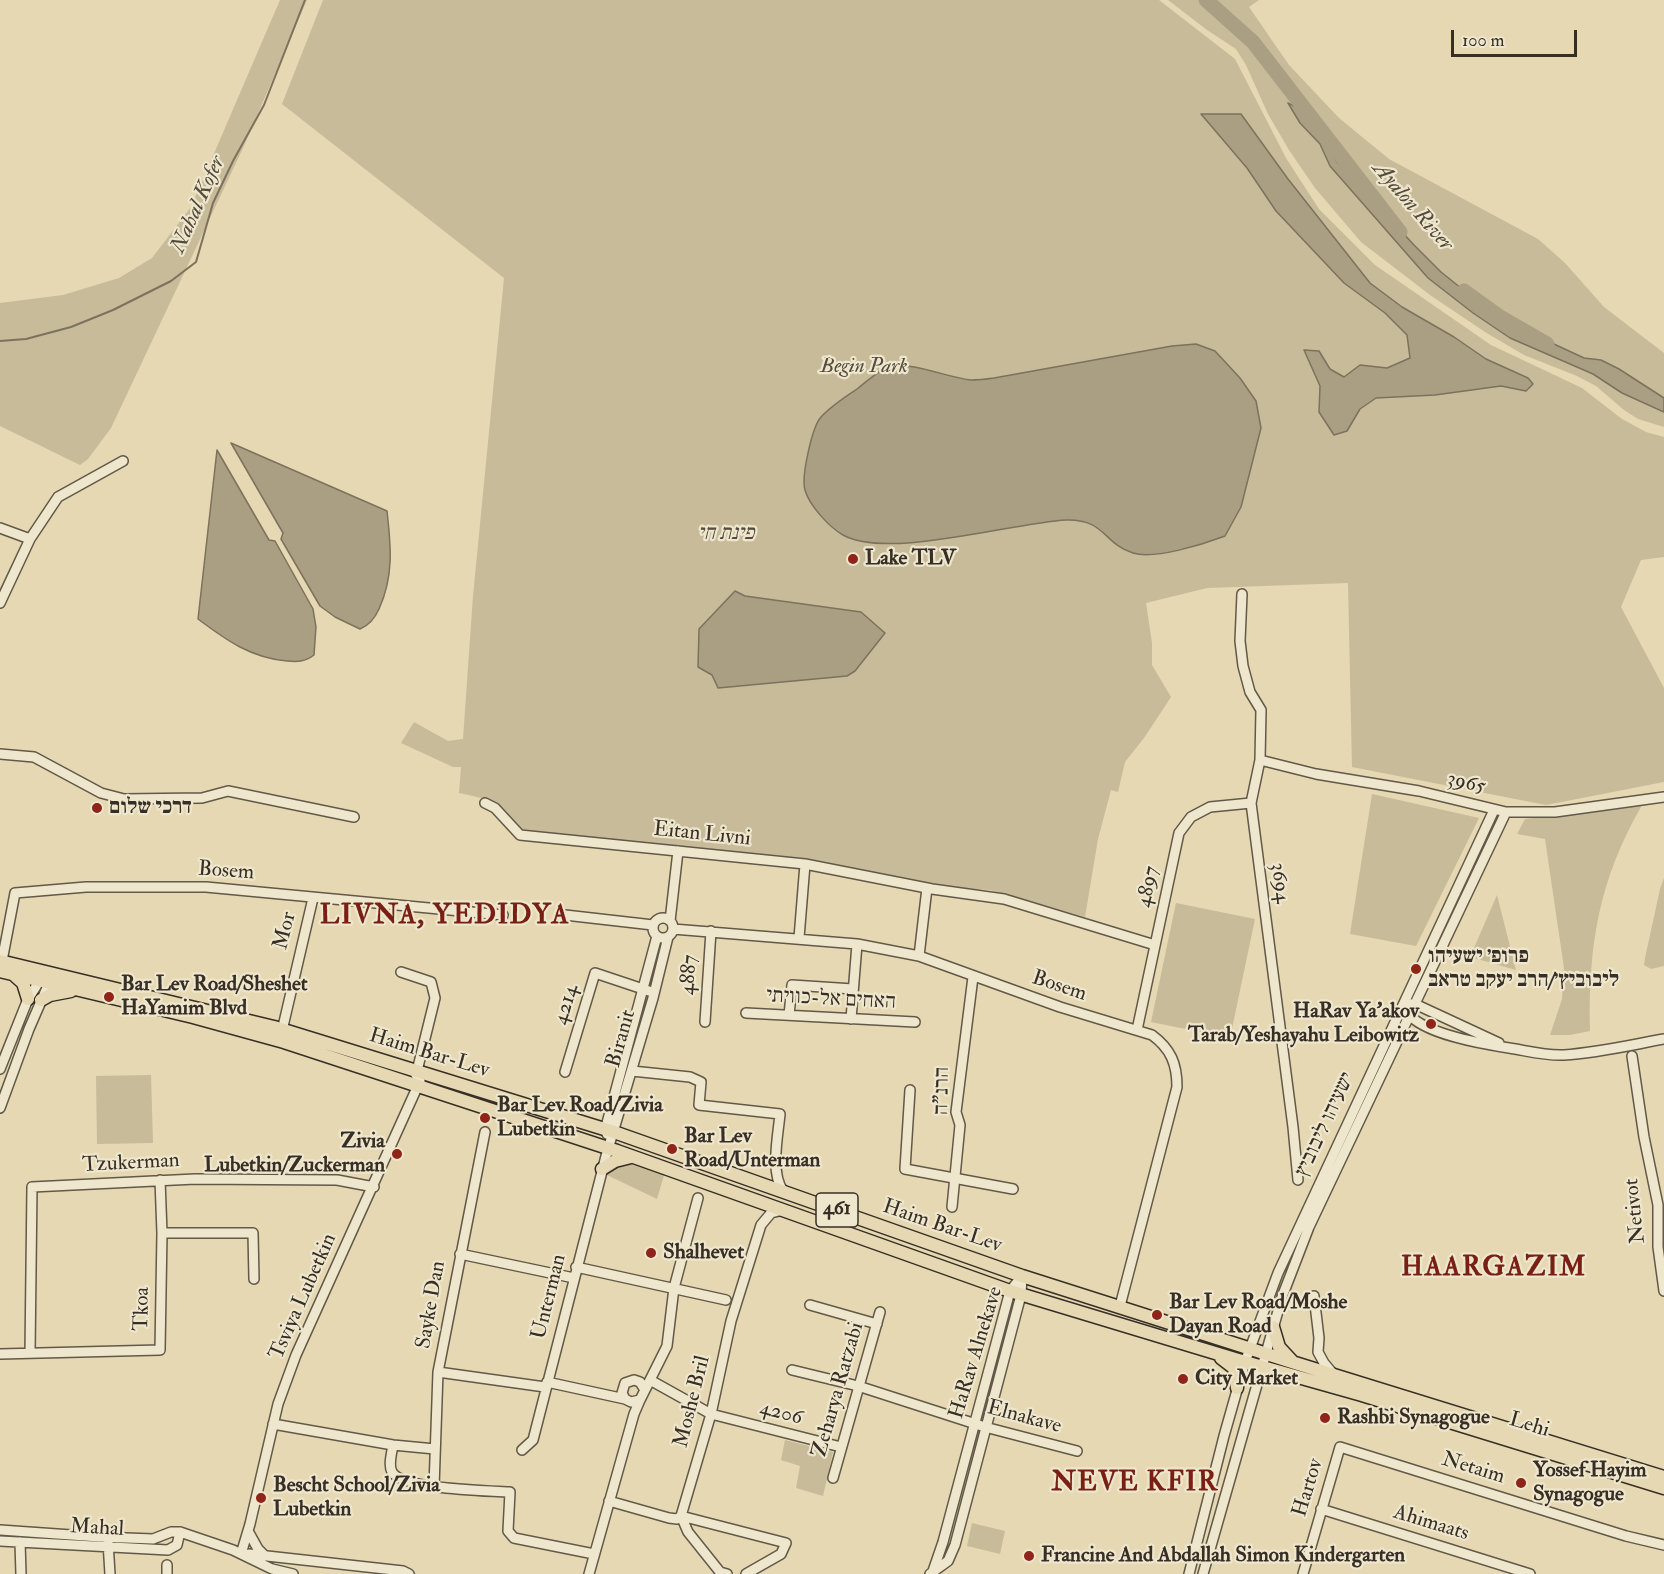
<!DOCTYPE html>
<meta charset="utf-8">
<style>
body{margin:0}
#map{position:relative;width:1664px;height:1574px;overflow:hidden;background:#e5d8b2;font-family:"IM FELL Double Pica",serif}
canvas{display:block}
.scale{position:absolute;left:1451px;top:30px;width:126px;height:27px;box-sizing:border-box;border:3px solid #372f25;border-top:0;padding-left:8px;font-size:18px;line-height:21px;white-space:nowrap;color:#372f25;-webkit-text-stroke:4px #eee6cd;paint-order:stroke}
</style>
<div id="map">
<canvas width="1664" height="1574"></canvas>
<div class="scale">100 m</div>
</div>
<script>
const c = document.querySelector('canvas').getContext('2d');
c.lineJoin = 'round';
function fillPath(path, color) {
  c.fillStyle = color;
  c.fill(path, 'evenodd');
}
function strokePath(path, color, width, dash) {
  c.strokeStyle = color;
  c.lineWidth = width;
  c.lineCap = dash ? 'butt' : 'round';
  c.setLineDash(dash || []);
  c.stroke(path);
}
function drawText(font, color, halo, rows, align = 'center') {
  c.font = font + ' "IM FELL Double Pica","Frank Ruhl Libre",serif';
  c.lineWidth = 4.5;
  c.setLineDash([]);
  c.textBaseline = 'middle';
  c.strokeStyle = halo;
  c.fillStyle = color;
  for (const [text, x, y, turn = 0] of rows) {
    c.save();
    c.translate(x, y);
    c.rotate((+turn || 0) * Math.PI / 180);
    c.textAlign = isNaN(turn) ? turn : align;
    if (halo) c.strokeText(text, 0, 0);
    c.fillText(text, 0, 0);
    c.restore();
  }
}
fillPath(new Path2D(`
 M280,0H307L243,148L111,428L88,459L80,465L0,426V303L63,295L119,278L152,258L191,207Z
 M323,0H1159L1235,59L1286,158L1319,209L1375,265L1491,345L1582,388L1622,419L1646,432L1664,437V557L1641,560L1621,607L1664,688V782L1546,805L1352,767L1348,583L1207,588L1146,603L1152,643V665L1171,697L1144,738L1125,762L1118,792L1111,790L1098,839L1085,917L990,890L927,886L806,861L521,832C501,802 494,800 459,793L461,767H453L401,743L414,722L448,741L463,739L473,596L504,278L282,104Z
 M1168,0H1259L1249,7L1289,65L1339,118L1389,159L1538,239L1565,263L1604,307L1664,353V427L1638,419L1624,410L1596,386L1577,376L1524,355L1485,332L1430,295L1361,242L1315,188L1289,150L1268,114L1246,65L1236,49L1207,30Z
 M1372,794L1479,818L1416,946L1350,934Z
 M1642,805C1599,880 1588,945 1590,1031L1570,1035H1550L1562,999L1564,968L1545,839L1517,834L1525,819Z
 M1664,878V966L1651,969L1644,965L1645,958L1660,889Z
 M1497,895L1516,970L1470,957Z
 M1176,903L1255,919L1230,1038L1151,1022Z
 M151,1075L153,1143L97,1144L96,1076Z
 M635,1164L664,1175L657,1199L607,1175L614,1167Z
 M785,1440L833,1452L823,1496L796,1488L800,1466L781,1460Z
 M972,1523L1005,1531L1000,1554L967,1546Z`), '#c7bb9a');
const water = new Path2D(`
 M1288,103L1302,110L1338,163L1414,245L1441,272L1507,325L1541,338L1584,358L1601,360L1619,369L1664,398V412L1622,393L1593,374L1510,338L1473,313L1428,278L1330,166L1320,144L1300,123Z
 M1201,114H1241L1288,179L1370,283L1402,307L1454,337L1486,359L1528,378L1533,384L1526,391L1501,386L1435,395L1376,398L1360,409L1347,431L1334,435L1319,412L1320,386L1304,350L1319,351L1330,369L1344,377L1360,365L1387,368L1410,358L1407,335L1385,313L1344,283L1276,211L1247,168Z
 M1196,344L1215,351L1240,378L1256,401L1261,428L1241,507L1225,536C1204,544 1154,560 1133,553C1102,543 1106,519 1066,520C1011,523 888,560 843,535C829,527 809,505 805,490C801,477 812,427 821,417C831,406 845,397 857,389C866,382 880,369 891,366C913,362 949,378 971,380C979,380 987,379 994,378L1172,346Z
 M231,443L387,511C391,546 394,576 379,609C375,618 370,625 360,629L335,617L320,606L281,539L283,533Z
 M217,450L269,540L275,541L313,609L316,627L314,655C305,662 297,662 287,661C251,658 226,640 198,619Z
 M735,591L745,596L861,612L885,633L855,671L847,676L718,688L712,675L698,667L699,629Z`);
fillPath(water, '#aa9f82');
strokePath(water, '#7c725d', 1.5);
strokePath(new Path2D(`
 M0,341L26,339L71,327L113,310L171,281L196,262L213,203L233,161L264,105L305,0`), '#7c725d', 2);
strokePath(new Path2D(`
 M1206,0L1253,42L1400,232
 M1464,291L1500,317L1547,344`), '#aa9f82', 15);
const minor = new Path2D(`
 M0,528L30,539
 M1242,594L1240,641L1243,666L1250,692L1261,710L1260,760L1251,803L1293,1127L1298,1180
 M0,603L30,539L58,497L123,461
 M0,754L34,757L101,793L124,799L202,798L228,791L354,817
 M1260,760L1316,774L1419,791L1506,812H1555L1664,797
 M485,803L495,808L520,835L805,864L932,889L1004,899L1155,945
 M565,915L653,925
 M653 928a10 10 0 1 1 20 0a10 10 0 1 1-20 0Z
 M670,921L678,851
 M673,929L857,944L919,956L1060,1007L1152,1035C1171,1049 1177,1064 1177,1087L1120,1306
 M799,938L805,864
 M919,956L927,888
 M2,961L15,893L86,887H206L503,915
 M401,972L431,982L435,998L416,1075
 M1410,1004H1415L1499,1043
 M1407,1012C1422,1034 1483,1044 1509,1048C1528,1051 1545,1056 1564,1055C1597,1053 1631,1045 1664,1039
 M746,1013L915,1022
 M789,1015L792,985L853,989
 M851,1019L857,944
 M705,1022L711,931
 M1137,1030L1179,833L1191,817L1210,807L1251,803
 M281,1035L313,898
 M1632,1056L1644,1137L1658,1205V1247L1664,1291
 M0,1069L28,999L42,977
 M632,1071L690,1077L701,1082L699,1105L780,1114C778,1136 770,1172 783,1191
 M565,1072L595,973L649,991
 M910,1090L905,1169L1013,1189
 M0,1108L29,1029L49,983L48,977
 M607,1134V1123L657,936
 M952,1207L960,1125L956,1112L973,977
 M162,1233H253L254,1279
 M460,1254L574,1278
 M576,1267L726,1300
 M1314,1296L1319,1338L1318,1352L1324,1363L1334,1375
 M810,1305L877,1324
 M30,1353L32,1187L195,1179L337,1180L374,1187
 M0,1354L160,1350L162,1233L160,1180
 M792,1370L858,1386L985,1427L1077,1451
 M438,1372L545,1387
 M650,1380L711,1414L841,1447
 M547,1382L625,1399
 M645,1390L640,1382L634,1380L625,1383L622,1393L625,1399L631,1402L640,1400L667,1346L674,1288L698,1198
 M273,1424L393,1445L435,1449
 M393,1445C392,1452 388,1465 392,1472C402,1489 490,1491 510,1492L508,1531L514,1538L594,1554
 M522,1450L533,1440L606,1156L653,998L668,937
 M833,1478L880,1312
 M434,1487L438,1372L485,1132
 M609,1501L669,1518L677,1519L681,1516L711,1414L731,1321L761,1225L771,1213L783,1210
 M1321,1509L1530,1574
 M681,1516L786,1543L781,1554L746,1574
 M681,1516L688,1532L720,1572L727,1574
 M0,1530L100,1537L153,1539L171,1532H180L233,1550L272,1569L293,1574
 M248,1531L258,1549L265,1556
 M0,1541L168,1550L177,1545L180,1532
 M20,1542L21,1574
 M108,1542L110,1574
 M241,1554L250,1524L278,1404L296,1355L420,1081
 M249,1554L403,1571L409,1574
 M167,1565V1574
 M933,1571L943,1542L1010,1291L1022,1276
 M589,1574L634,1414L640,1400
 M930,1574L948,1561L955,1545L1021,1295L1022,1276
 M1189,1574L1224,1436L1245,1362L1278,1273L1494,810
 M1203,1574L1282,1297L1309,1227L1506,812
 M1303,1574L1340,1447L1626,1536L1664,1545`);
const major = new Path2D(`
 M0,961L274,1027L614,1132L1022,1276L1295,1363L1664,1477
 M0,971L193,1017L284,1042L617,1151L1010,1291L1245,1362L1362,1395L1664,1488
 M14,975L23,983L28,999
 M41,1000L50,995L71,991
 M602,1169L615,1161L631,1157
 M1273,1327L1279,1347L1292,1361
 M1221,1358L1234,1368L1237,1388`);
strokePath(minor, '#625948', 12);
strokePath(major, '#372f25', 15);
strokePath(minor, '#eee6cd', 9);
strokePath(major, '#e5d8b2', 12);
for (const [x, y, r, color] of [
 [853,559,6,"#8f2418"],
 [97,808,6,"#8f2418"],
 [1416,969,6,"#8f2418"],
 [109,997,6,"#8f2418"],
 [1431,1024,6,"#8f2418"],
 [485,1118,6,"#8f2418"],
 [672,1149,6,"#8f2418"],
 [397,1154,6,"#8f2418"],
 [651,1253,6,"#8f2418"],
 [1157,1315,6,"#8f2418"],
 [1183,1379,6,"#8f2418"],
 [1325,1418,6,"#8f2418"],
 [1521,1483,6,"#8f2418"],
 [261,1498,6,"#8f2418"],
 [1029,1556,6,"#8f2418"]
]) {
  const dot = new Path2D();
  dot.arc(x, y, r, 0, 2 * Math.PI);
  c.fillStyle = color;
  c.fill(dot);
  strokePath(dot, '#eee6cd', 2);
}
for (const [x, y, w] of [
 [837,1210,42]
]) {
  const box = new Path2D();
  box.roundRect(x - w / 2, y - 17, w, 34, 4.5);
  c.fillStyle = '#eee6cd';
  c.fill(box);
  strokePath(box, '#372f25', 1.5);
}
drawText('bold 20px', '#372f25', null, [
 ["461",837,1210]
]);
drawText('italic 21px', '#544b3c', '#eee6cd', [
 ["Begin Park",864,367],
 ["פינת חי",726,534]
]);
drawText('bold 21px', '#372f25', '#eee6cd', [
 ["Lake TLV",865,559],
 ["דרכי שלום",109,808],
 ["פרופ׳ ישעיהו",1428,957],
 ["ליבוביץ׳/הרב יעקב טראב",1428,981],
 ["Bar Lev Road/Sheshet",121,985],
 ["HaYamim Blvd",121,1009],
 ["HaRav Ya’akov",1419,1012,"right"],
 ["Tarab/Yeshayahu Leibowitz",1419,1036,"right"],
 ["Bar Lev Road/Zivia",497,1106],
 ["Lubetkin",497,1130],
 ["Bar Lev",684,1137],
 ["Road/Unterman",684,1161],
 ["Zivia",385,1142,"right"],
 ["Lubetkin/Zuckerman",385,1166,"right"],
 ["Shalhevet",663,1253],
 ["Bar Lev Road/Moshe",1169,1303],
 ["Dayan Road",1169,1327],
 ["City Market",1195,1379],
 ["Rashbi Synagogue",1337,1418],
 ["Yossef Hayim",1533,1471],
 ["Synagogue",1533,1495],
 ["Bescht School/Zivia",273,1486],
 ["Lubetkin",273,1510],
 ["Francine And Abdallah Simon Kindergarten",1041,1556]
], 'left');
drawText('21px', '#372f25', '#eee6cd', [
 ["3965",1466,784,14],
 ["Eitan Livni",702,835,6],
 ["Bosem",226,872,4],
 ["3694",1279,883,82],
 ["4897",1149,887,-78],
 ["Mor",286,931,-76],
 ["4887",690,975,-86],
 ["Bosem",1059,987,18],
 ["האחים אל-כוויתי",831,1000,3],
 ["4214",567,1005,-73],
 ["Biranit",622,1039,-74],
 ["Haim Bar-Lev",429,1054,17],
 ["הרנ\"ה",943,1091,-89],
 ["ישעיהו ליבוביץ",1326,1125,-65],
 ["Tzukerman",131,1164,-3],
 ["Netivot",1636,1211,-96],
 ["Haim Bar-Lev",942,1227,19],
 ["Tsviya Lubetkin",304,1297,-66],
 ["Unterman",550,1297,-76],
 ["Sayke Dan",432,1305,-80],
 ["Tkoa",143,1309,-89],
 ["HaRav Alnekave",977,1353,-73],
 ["Zeharya Ratzabi",839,1390,-74],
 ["Moshe Bril",693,1402,-76],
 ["4206",781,1414,15],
 ["Elnakave",1024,1418,15],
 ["Lehi",1529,1426,17],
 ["Netaim",1473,1469,17],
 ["Hartov",1309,1488,-73],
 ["Ahimaats",1431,1524,17],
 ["Mahal",97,1529,3]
]);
drawText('italic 22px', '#544b3c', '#eee6cd', [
 ["Nahal Kofer",199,205,-66],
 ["Ayalon River",1412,207,49]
]);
c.letterSpacing = '1.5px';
drawText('bold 27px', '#7a1f14', '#eee6cd', [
 ["LIVNA, YEDIDYA",445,917],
 ["HAARGAZIM",1494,1269],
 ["NEVE KFIR",1135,1484]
]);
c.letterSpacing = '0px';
</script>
